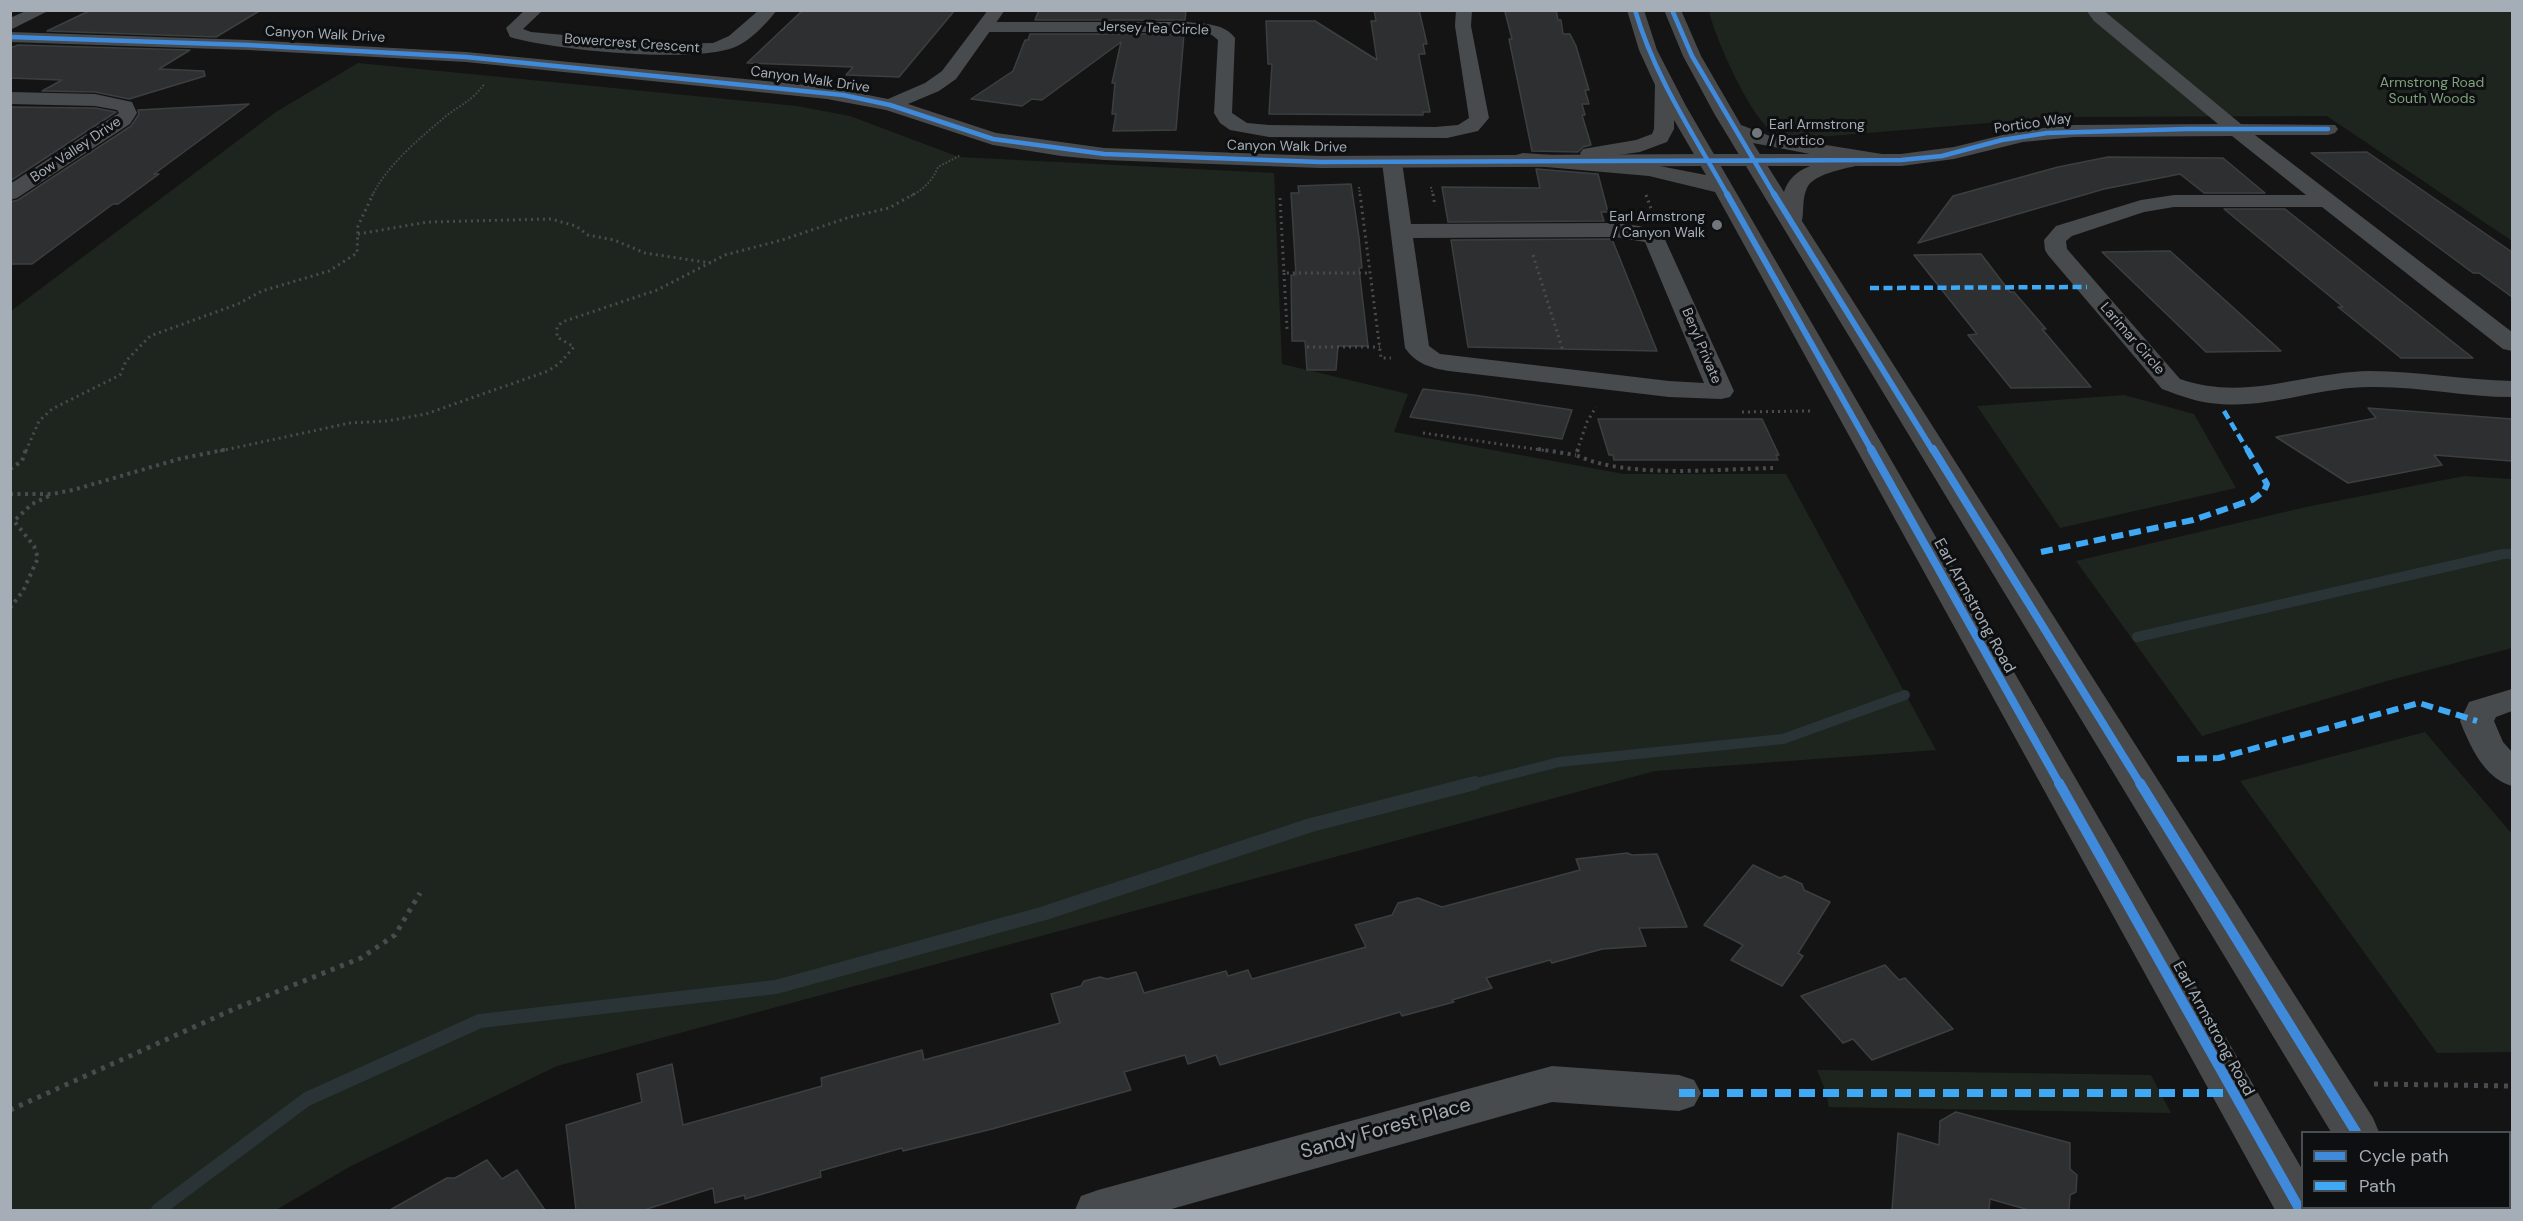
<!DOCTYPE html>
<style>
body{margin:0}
#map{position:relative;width:2523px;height:1221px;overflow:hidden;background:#141414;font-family:"DM Sans",sans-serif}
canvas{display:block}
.frame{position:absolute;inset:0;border:12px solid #a5adb6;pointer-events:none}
.legend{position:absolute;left:2301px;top:1131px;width:210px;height:78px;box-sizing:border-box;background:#0e0f10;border:2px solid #4a4e52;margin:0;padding:8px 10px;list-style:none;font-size:18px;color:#a5adb6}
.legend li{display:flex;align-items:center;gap:12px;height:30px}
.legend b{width:30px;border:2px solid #4a4e52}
</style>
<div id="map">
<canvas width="2523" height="1221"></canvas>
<div class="frame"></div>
<ul class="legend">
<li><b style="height:8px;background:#408adc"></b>Cycle path</li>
<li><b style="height:8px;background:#3fa9f5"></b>Path</li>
</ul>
</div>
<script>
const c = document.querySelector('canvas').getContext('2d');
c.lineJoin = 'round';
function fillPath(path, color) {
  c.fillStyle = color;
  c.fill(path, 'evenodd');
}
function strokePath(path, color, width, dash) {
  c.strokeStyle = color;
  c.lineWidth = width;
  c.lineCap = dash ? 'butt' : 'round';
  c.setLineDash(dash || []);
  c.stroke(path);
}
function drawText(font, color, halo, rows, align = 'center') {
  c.font = font + ' "DM Sans",sans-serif';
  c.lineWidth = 6;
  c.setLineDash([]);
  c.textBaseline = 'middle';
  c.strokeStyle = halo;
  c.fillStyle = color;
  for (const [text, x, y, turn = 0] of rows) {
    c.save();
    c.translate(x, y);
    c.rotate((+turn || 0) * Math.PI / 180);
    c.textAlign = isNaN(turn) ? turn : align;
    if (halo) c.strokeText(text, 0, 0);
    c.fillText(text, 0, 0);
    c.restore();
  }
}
fillPath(new Path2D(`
 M1709,11H2512V241L2327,116L2060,117L1795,139C1788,138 1780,136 1773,132C1750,117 1715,38 1709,11Z
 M358,63L797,106L850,116L959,157L1274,173L1282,364L1408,394L1394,432L1624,474H1786L1936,750L1655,771L557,1066L351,1166L276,1210H11V311L276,112Z
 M2124,395L2194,414L2236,488L2060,528L1977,406Z
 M2464,476L2512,479V648L2383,682L2202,736L2076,561L2306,507Z
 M2425,732L2512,834V1052L2437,1053L2240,781Z
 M1817,1070L2151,1075L2171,1113L1829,1107L1826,1092Z`), '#1e251e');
strokePath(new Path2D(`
 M2137,637L2503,554H2512
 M1469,785L1559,762L1783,739L1905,695`), '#2a3437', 10);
strokePath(new Path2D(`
 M158,1210L307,1099L480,1021L776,987L1045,913L1311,825L1475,783`), '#2a3437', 14);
const building = new Path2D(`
 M91,10H261L216,37L47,31Z
 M803,10H955L899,77L846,75L853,67L747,63Z
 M1039,10H1186L1185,20H1035Z
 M1374,10H1419L1427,44H1423L1425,54H1419V56L1430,112H1423V115L1269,114L1272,64H1268L1266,21H1315L1377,60L1371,21H1376Z
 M1510,10H1556L1558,20H1561L1563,34H1570L1576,46L1589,90H1585L1589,104H1582L1585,115H1582L1591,145L1583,147L1578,152L1532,151L1509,39H1512L1505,12Z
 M1030,34H1184L1176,130L1113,131L1116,114H1112L1115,83H1112L1121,42L1042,100L1032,99L1022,106L971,99L1013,71L1025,40H1028Z
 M18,45L190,50L159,69L204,71L205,76L129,99L95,92L42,91L62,80L10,78V48Z
 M249,104L154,174H159L118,204H113L32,264H10V202L18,200L131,126L139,114L138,110Z
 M10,107L95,108L116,112L10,181Z
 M2367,152L2512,252V297L2479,273H2473L2311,153Z
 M2108,157L2223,158L2265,193H2204L2180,174L2104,189L1918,243L1953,196L2058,167Z
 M1536,169L1598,174L1608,212H1601L1604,221L1448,222L1442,187L1540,188Z
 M1351,184L1359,237L1362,268H1359L1368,346H1338L1336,370H1307L1305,341H1292L1291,275H1296L1291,193H1299L1298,186Z
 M2224,209H2285L2473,358H2401L2338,307H2343Z
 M1612,239L1657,351L1468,347L1451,240Z
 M2170,251L2227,302L2281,351L2206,352L2102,252Z
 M1981,254L2010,292H2014L2046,329H2042L2091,387L2011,388L1968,335L1977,334L1914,255Z
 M1423,389L1474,395L1572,410L1562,439L1410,417Z
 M2368,408L2512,419V461L2434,455L2442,465L2348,483L2276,437L2376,418Z
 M1598,419H1762L1779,455H1776L1778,460H1614L1613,455H1609Z
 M1627,853L1632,855L1657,854L1687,927L1639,928L1646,946L1602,949L1552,963L1550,960L1486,978L1492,988L1452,1000L1454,1002L1402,1016L1400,1012L1220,1065L1216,1055L1188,1064L1185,1055L1124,1072L1131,1090L992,1129L903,1151L902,1148L820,1171L821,1177L745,1199V1195L715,1203L713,1188L644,1210H576L566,1125L642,1102L637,1074L672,1064L683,1125L822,1086L821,1078L922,1050L924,1060L1060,1023L1051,994L1081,986L1084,981L1100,977L1107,979L1136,972L1144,993L1226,971L1228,976L1248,970L1252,979L1366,947L1355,925L1392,915L1398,903L1418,898L1442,907L1580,870L1576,859Z
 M1753,865L1780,878L1785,876L1802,884L1804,890L1830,902L1798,953L1803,956L1782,986L1731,960L1743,945L1704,925Z
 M1885,965L1899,980L1905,978L1953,1029L1872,1060L1853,1039L1843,1043L1801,996Z
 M1956,1112L2070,1143V1169L2077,1175L2076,1192L2070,1195L2069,1210H2029L1990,1199L1989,1210H1892L1898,1133L1939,1145L1940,1121Z
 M487,1160L502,1179L517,1170L545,1210H390L447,1178H455Z`);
fillPath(building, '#2e2f30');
strokePath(building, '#3c3f40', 1.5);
strokePath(new Path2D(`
 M1359,187L1360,196
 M1431,187L1433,196
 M372,196C387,165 420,138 446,116C463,103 471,102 485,83
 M911,196C924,189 933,180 938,167L961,155`), '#4a4b4f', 2, [1.5, 2]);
strokePath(new Path2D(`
 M1360,194L1381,358H1391
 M1433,194L1435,206
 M1646,195L1652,211
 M1280,198L1284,273H1370
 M1667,215H1705
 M358,234L428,222L551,219L576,226L588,235L614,240L645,253L711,263
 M1533,255L1563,351
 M1284,273L1287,329
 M1307,347H1380
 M1742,412L1810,411
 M1423,433L1548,451
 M26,451L39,421L52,409L120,375L126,361L150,336L238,304L262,291L329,271L357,253L358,226L373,194
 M220,451L350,423L387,421L426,414L548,371L560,363L574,347L557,337V327L562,322L657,290L725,255L782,240L850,217L889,208L914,194
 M1577,451L1587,422L1596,407`), '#4a4b4f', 3, [2, 4]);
strokePath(new Path2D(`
 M1538,449L1576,455
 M1578,449L1576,455C1626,479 1717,469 1773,468
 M10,469L22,461L26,449
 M10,494H52L73,490L179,459L228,449
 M10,608L23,591L38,558L34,546L14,521L32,504L49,496`), '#4a4b4f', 4, [3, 4.5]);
strokePath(new Path2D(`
 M2374,1084L2512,1086
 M10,1110L234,1009L361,958L395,935L420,893`), '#4a4b4f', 5, [4, 6]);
fillPath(new Path2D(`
 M28,10H50L10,30V18Z
 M525,10H543L523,29L531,32L664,44L713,43L729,36L759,10H777C767,23 750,41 735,47C695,64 553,50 510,37L506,28Z
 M1456,10H1472L1471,26L1489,118L1478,131L1447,138L1269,137L1230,130L1220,123L1214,113L1218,40L1212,35L1187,32H986L978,27L986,22H1187C1204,24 1224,23 1235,38L1232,113L1247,123L1269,125L1435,127L1458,125L1469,118L1455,26Z
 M2086,10H2103L2241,124L2335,125L2338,129L2335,133L2328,135H2255L2512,332V351L2503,349L2322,207H2174L2144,212L2072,236L2066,241L2067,249L2180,379C2246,402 2304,372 2370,371C2418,371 2465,380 2512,381V397C2465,397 2418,386 2370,387C2320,387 2270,408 2220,404C2199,403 2181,396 2162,389L2048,255L2045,250L2044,240L2056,226L2141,200L2174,195H2306L2232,136L2074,137L2023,142L1954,159L1901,166H1708L1701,164L1698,160L1701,156L1708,154H1901L1954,147L2023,130L2074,125L2218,124L2094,21Z
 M10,92L95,94L132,102L137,113L130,124L17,198L10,200V184L119,113L117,110L95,106L10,104Z
 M1392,156L1399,158L1402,162L1411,224L1616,223L1639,226L1662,233L1734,391L1730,397L1721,399L1669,397L1449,371C1431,368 1416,364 1405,348L1382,162L1385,158ZM1616,237L1645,242L1704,383L1669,381L1449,355L1440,354L1429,346L1413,238Z
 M2512,689V711L2496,717L2494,721L2503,742L2512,752V786C2484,778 2470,746 2460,721L2469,702Z
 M1552,1066L1679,1075L1694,1080L1701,1093L1694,1106L1679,1111L1552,1102L1168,1210H1075L1081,1196L1098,1190Z`), '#484b4d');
fillPath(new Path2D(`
 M988,10H1005L956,79L939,91L908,104L996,133L1104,148L1320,156L1708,154L1715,156L1719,160L1715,164L1708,166L1320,168L1104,160L1061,156L993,145L886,110L827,99L466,62L248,50L10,42V32L248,40L466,52L827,87L888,99L925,83L942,71Z`), '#484b4d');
fillPath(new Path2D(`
 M1627,10H1644L1657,50L1686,106L2302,1169V1208H2323L2324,1210H2275L1715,192L1649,176L1523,165L1516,163L1512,159L1516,155L1523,153L1582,157L1580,153L1583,149L1636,140L1652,134L1654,129L1655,85L1639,50ZM1674,120L1706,175L1649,164L1597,158L1640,152L1667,142L1674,129Z
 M1664,10H1681L1701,56L1741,125L1770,136L1882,154L1889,156L1893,160L1889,164C1881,166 1874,163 1866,164C1852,167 1813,173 1807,188C1802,198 1804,211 1802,221L2373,1118L2379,1132H2331L1715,115L1683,56ZM1753,143L1836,159C1815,163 1791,169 1784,192Z
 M2379,1208H2428L2429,1210H2380Z`), '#47494b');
strokePath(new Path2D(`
 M1870,288L2087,287
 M2224,411L2248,451`), '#3fa9f5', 4.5, [9, 4.5]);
strokePath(new Path2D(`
 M2041,552L2193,520L2252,500L2264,491L2267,484L2247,449
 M2177,759L2219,758L2419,703L2477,721`), '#3fa9f5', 6, [12, 6]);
strokePath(new Path2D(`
 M1679,1093H2233`), '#3fa9f5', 8, [16, 8]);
strokePath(new Path2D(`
 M1635,10C1655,78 1694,135 1728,196
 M1672,10L1692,56L1775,196
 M10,37L248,45L466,57L843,95L890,105L993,139L1104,154L1320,162L1901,160L1942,156L2002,140L2047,133L2187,129H2328`), '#408adc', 4.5);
strokePath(new Path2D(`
 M1727,194L1872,451
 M1774,194L1933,451`), '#408adc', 6);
strokePath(new Path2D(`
 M1871,449L2060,785
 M1933,449L2141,785`), '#408adc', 8);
strokePath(new Path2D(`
 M2059,783L2300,1210
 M2140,783L2356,1132`), '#408adc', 10);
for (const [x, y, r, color] of [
 [1757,133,6,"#72777d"],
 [1717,225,6,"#72777d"]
]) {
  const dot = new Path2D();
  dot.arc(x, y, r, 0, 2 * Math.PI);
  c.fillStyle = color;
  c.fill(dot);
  strokePath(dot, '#0e0f10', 2);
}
drawText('14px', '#a5adb6', '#0e0f10', [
 ["Jersey Tea Circle",1154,29,2],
 ["Canyon Walk Drive",325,35,3],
 ["Bowercrest Crescent",632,44,4],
 ["Canyon Walk Drive",810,80,8],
 ["Portico Way",2033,124,-8],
 ["Canyon Walk Drive",1287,147,1],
 ["Bow Valley Drive",76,150,-34],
 ["Larimar Circle",2132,339,49],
 ["Beryl Private",1701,346,67]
]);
drawText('14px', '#7fa17c', '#0e0f10', [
 ["Armstrong Road",2432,83],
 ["South Woods",2432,99]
]);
drawText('14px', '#a5adb6', '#0e0f10', [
 ["Earl Armstrong",1769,125],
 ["/ Portico",1769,141],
 ["Earl Armstrong",1705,217,"right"],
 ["/ Canyon Walk",1705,233,"right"]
], 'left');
drawText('16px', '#a5adb6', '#0e0f10', [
 ["Earl Armstrong Road",1974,606,61],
 ["Earl Armstrong Road",2213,1029,61]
]);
drawText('20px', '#a5adb6', '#0e0f10', [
 ["Sandy Forest Place",1386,1129,-16]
]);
</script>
